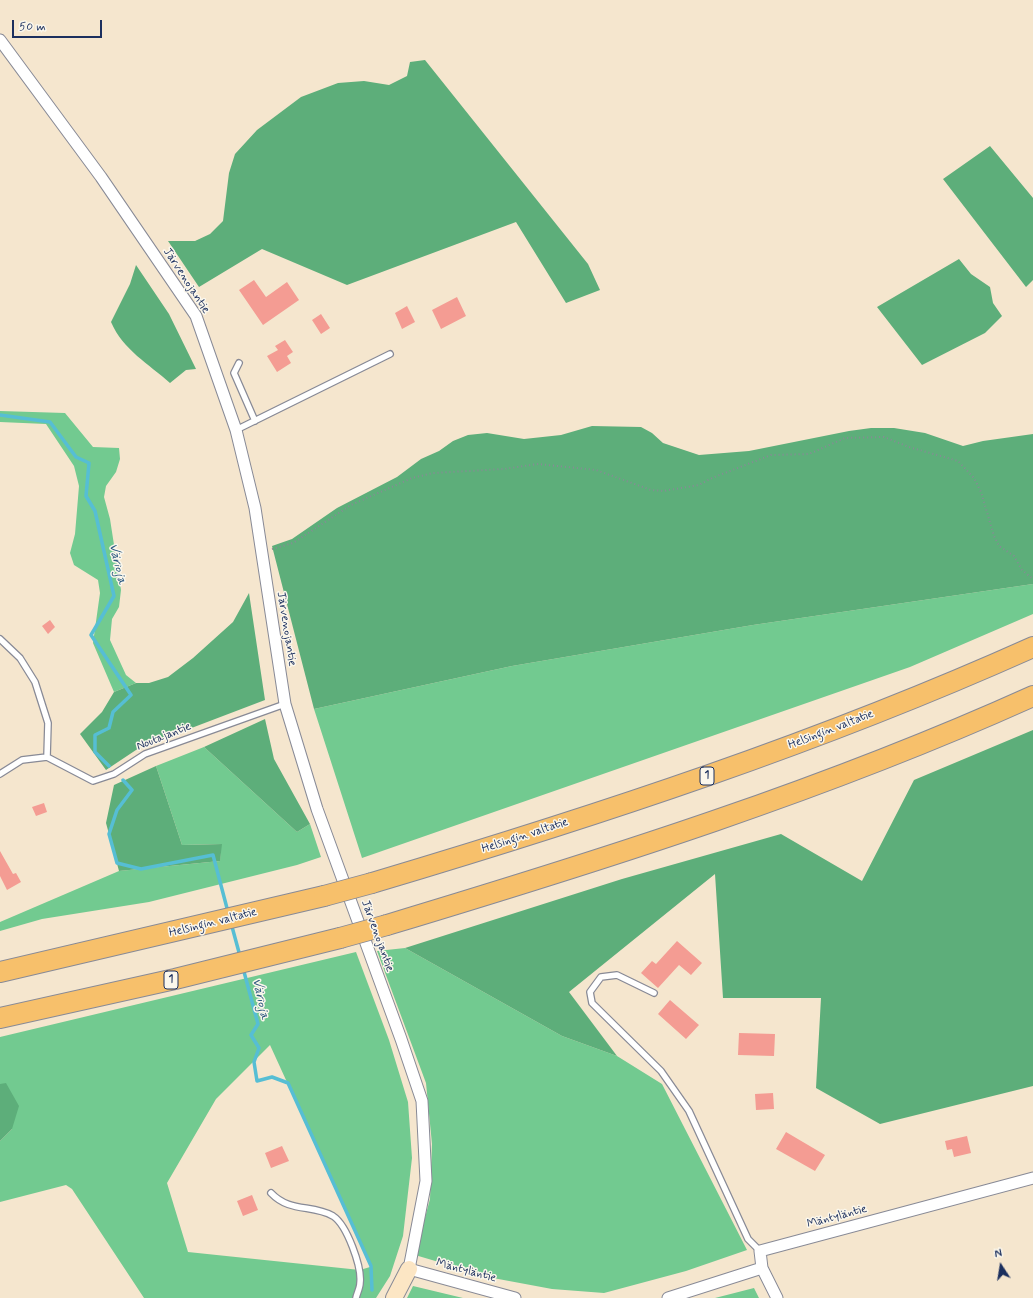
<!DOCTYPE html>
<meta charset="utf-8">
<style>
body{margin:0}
#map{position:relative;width:1033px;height:1298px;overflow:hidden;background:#f5e6ce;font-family:Mynerve,sans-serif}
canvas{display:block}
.north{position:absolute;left:981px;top:1246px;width:40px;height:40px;-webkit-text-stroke:3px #fbf7ec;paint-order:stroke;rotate:348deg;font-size:11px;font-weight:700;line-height:16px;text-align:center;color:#1b2f5e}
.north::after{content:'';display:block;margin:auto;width:14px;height:18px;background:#1b2f5e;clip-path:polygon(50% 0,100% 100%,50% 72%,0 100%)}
.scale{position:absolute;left:12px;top:20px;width:90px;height:18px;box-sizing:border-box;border:2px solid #1b2f5e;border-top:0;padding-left:5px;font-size:12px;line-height:14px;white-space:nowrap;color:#1b2f5e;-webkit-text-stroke:3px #fbf7ec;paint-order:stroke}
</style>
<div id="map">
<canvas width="1033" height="1298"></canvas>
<div class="north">N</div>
<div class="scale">50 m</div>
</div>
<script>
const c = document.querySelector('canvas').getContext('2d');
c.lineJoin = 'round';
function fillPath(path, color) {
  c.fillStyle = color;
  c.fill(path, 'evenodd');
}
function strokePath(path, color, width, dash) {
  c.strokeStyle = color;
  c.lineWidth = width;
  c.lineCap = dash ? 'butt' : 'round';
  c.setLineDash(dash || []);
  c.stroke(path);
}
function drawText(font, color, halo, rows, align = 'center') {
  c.font = font + ' Mynerve,sans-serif';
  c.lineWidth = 3;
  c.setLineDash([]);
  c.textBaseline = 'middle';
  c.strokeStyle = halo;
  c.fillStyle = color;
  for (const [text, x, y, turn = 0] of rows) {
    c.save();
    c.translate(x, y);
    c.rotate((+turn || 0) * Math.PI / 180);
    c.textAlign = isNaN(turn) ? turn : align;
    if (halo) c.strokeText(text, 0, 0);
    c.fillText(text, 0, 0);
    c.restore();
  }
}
fillPath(new Path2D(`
 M0,411L65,413L93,447L119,448L120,459L116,472L106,486L104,497L110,519L121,590L119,607L112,619L110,640L126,675L136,683L114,692L93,643L100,593L98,580L74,565L70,553L75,534L79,486L74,466L46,424L0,422Z
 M1033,584V614L910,667L362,858L314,709L512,666L753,625Z
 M204,747L297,832L310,824L321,857L297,865L149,902L42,919L0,931V922L119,871L220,861L221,844L182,845L156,766Z
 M405,948L562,1036L617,1056L662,1084L747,1250L686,1271L604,1293L552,1289L493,1278L415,1255L430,1199L432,1144L426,1083L377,951Z
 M356,952L389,1040L408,1102L412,1158L403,1236L390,1276L376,1298H144L72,1189L66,1185L0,1202V1141L12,1129L6,1084H0V1037ZM270,1045L371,1266L370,1267L360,1270L188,1252L167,1183L216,1099Z
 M413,1286L463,1298H407Z
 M754,1288L759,1298H715Z`), '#72ca90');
fillPath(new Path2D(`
 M425,60L588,264L600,290L566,303L516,222L347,285L262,249L199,287L168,241H195L210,234L223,221L229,173L235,154L257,130L301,97L338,83L364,81L389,85L407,76L410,62Z
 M990,146L1033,198V280L1026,287L943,179Z
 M959,259L971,274L990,287L993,303L1002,316L985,333L922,365L877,307Z
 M136,265L169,314L196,369L186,370L170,383C149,364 123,350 111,322L130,284Z
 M592,426L641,427L652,433L663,443L699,455L749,451L849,431L871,428H894L925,433L963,446L983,441L1033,434V584L753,625L512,666L314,709L272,546L292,539L337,508L397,477L421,459L439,451L453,441L468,435L487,433L524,439L561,435Z
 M249,593L265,700L139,748L106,770L80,734L102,712L114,692L136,683H149L168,677L193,658L233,622Z
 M265,719L274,759L310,824L297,832L204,747Z
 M1033,730V1086L880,1124L816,1088L821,998H723L715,874L569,992L617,1056L562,1036L405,948L622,879L781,834L862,881L914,780Z
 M156,766L182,845L222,844L220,861L119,871L106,823L114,785Z
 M6,1083L19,1106L12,1129L0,1141V1084Z`), '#5dae7a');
strokePath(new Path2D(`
 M0,415L50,422L76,457L89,463L86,496L95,511L114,596L91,635L131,695L113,712L109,728L95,735V752L109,766
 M123,780L132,790L117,810L109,834L117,863L141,869L213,855L228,912
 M231,923L240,956
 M243,968L258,1024L251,1035L259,1048L254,1062L257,1081L272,1077L288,1083L371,1266L372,1290`), '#56bed4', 3.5);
fillPath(new Path2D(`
 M254,280L266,297L287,282L299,300L263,325L239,290Z
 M457,297L466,316L441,329L432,310Z
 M407,306L415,322L402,329L395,313Z
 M321,314L330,328L321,334L312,320Z
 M285,340L293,352L287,356L291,363L277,372L267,356L278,350L275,346Z
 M50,620L55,627L48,634L42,626Z
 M44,803L47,812L36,816L32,807Z
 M0,851L13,874L16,873L21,882L7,890L0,876Z
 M677,941L702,963L691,975L679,965L658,988L641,973L652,961L656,964Z
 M670,1000L699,1025L686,1039L658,1014Z
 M739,1033L775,1034L774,1056L738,1055Z
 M773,1093L774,1109L756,1110L755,1094Z
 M786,1132L825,1155L815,1171L776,1149Z
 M967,1136L971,1153L954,1157L952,1149L947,1150L945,1141Z
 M282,1146L289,1161L271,1168L265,1153Z
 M252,1195L258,1210L243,1216L237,1201Z`), '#f49c93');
const lane = new Path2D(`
 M239,363L234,373L255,421
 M236,430L390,354
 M0,639L20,658L35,682L48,723L47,757
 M47,757L93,781L114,774L145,754L285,704
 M0,774L22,760L47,757
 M654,993L617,975L601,977L590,992L592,1003L661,1071L689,1111L748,1239L760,1251
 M271,1193C290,1213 312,1204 333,1216C347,1225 362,1267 360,1283C360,1288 357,1293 356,1298`);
const street = new Path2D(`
 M0,40L101,177L196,316L236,430L255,508L285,704L317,809L401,1039L422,1101L426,1181L409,1269L515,1298
 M762,1268L777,1298
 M668,1298L762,1268L760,1251L1033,1178`);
const secondary = new Path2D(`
 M394,1298L409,1269`);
const highway = new Path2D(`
 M372,883C597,816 819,743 1033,647
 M387,925C606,859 825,790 1033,696
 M0,972L324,896
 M0,1018L175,979L340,938`);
strokePath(lane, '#888a96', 8);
strokePath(street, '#888a96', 13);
strokePath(secondary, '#888a96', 18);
strokePath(highway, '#888a96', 22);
strokePath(new Path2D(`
 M272,549L293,543L351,505L412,478L433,473L504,469L538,464L596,470L651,490L663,491L699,485L712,478L771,455L809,454L845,438L884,437L909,447L958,461L974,478L981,492L994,536L999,546L1014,556L1022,570L1033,579`), '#888a96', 2, [1, 3]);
strokePath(lane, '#fff', 5.5);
strokePath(street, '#fff', 11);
strokePath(secondary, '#fce6c4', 16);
strokePath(highway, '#f7c06b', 20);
const highwayBridge = new Path2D(`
 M324,896L372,883
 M340,938L387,925`);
strokePath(highwayBridge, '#888a96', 22, []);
strokePath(highwayBridge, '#f7c06b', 20);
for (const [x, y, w] of [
 [707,776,14],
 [171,980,14]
]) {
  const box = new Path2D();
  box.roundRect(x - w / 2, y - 9, w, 18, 3);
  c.fillStyle = '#fbf7ec';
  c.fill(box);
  strokePath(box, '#1b2f5e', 1);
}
drawText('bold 11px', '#1b2f5e', null, [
 ["1",707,776],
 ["1",171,980]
]);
drawText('12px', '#1b2f5e', '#fbf7ec', [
 ["Järvenojantie",186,281,57],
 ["Järvenojantie",286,629,81],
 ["Helsingin valtatie",831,730,-21],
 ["Noutajantie",164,737,-22],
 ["Helsingin valtatie",525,836,-18],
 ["Helsingin valtatie",213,923,-14],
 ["Järvenojantie",377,936,70],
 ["Mäntyläntie",837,1217,-15],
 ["Mäntyläntie",466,1271,15]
]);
drawText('italic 13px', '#2d5a81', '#fbf7ec', [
 ["Värioja",117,564,77],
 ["Värioja",260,999,78]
]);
</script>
